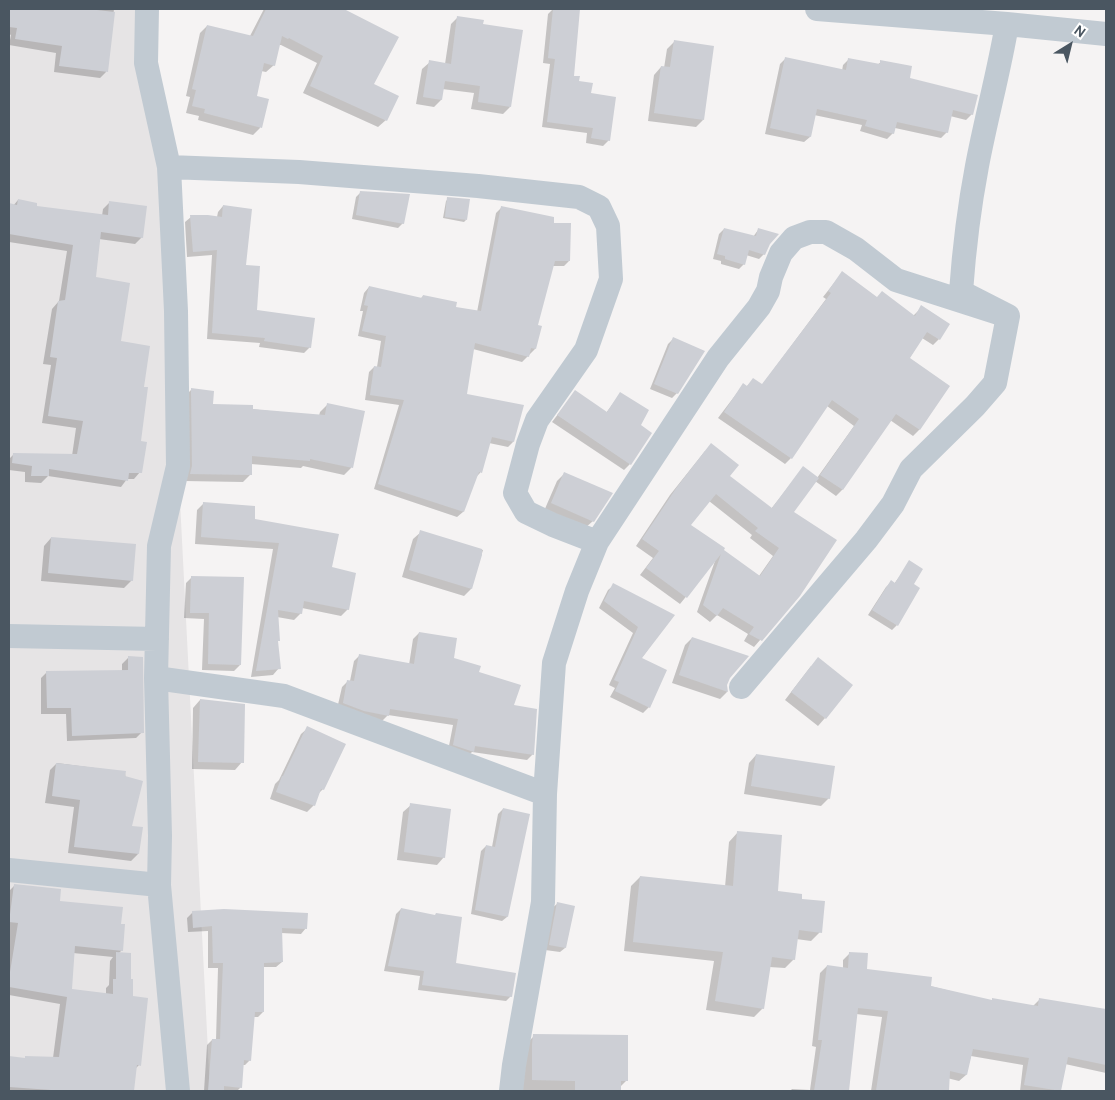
<!DOCTYPE html>
<style>
body{margin:0}
#map{position:relative;width:1115px;height:1100px;overflow:hidden;background:#f5f3f3;font-family:Overpass,sans-serif}
canvas{display:block}
.frame{position:absolute;inset:0;border:10px solid #4a5661;pointer-events:none}
.north{position:absolute;left:1045px;top:20px;width:50px;height:50px;-webkit-text-stroke:4px #fff;paint-order:stroke;rotate:36deg;font-size:14px;font-weight:700;line-height:20px;text-align:center;color:#4a5661}
.north::after{content:'';display:block;margin:auto;width:18px;height:22px;background:#4a5661;clip-path:polygon(50% 0,100% 100%,50% 72%,0 100%)}
</style>
<div id="map">
<canvas width="1115" height="1100"></canvas>
<div class="frame"></div>
<div class="north">N</div>
</div>
<script>
const c = document.querySelector('canvas').getContext('2d');
c.lineJoin = 'round';
function fillPath(path, color) {
  c.fillStyle = color;
  c.fill(path, 'evenodd');
}
function strokePath(path, color, width, dash) {
  c.strokeStyle = color;
  c.lineWidth = width;
  c.lineCap = dash ? 'butt' : 'round';
  c.setLineDash(dash || []);
  c.stroke(path);
}
fillPath(new Path2D(`
 M9,9H155L210,1091H9Z`), '#e6e4e5');
fillPath(new Path2D(`
 M9,9H114L106,72L100,78L54,72L56,53L9,45L11,35L9,34Z
 M264,9H341L397,38L372,85L386,120L378,127L303,93L317,63L281,45H278L274,65L266,72L261,71L255,97L260,128L253,135L198,120L199,116L186,113L190,97L186,96L200,33L207,26L250,36Z
 M553,9L579,10L572,77L590,94L609,140L603,146L586,143L587,133L542,127L550,64L543,63L548,14Z
 M458,17L482,25L510,107L503,114L471,109L474,93L442,89L441,100L434,107L416,104L422,69L430,62L445,64L451,24Z
 M674,42L703,120L696,127L648,121L654,75L661,67L664,68L667,49Z
 M786,58L842,71L843,65L849,59L877,65L881,62L908,79L972,114L966,120L950,116L947,132L941,138L895,128L893,133L887,139L860,131L862,125L814,115L810,137L804,142L765,134L780,64Z
 M361,192L403,223L398,228L352,219L356,197Z
 M448,199L466,220L464,222L443,218L446,201Z
 M18,200L35,207L102,216L103,209L110,202L142,237L135,244L99,239L94,278L120,342L142,388L139,442L140,472L134,479H127L121,487L48,476L41,483L25,482V472L9,470V459L14,454L72,456L76,428L42,423L51,365L43,364L52,309L59,301L67,251L9,242V205L13,206Z
 M223,206L245,266L256,311L310,347L304,353L259,347L260,343L207,339L212,255L187,257L185,222L191,217H217L218,212Z
 M501,208L552,224L569,261L564,266H553L536,326L540,327L535,349L522,362L473,349L466,395L522,406L513,442L508,447L489,443L480,473L475,478L463,512L457,517L374,489L399,405L365,400L369,372L374,367H377L381,341L358,336L363,311H360L364,293L369,287L420,299L423,296L455,308L477,312L496,213Z
 M724,229L753,237L758,230L769,244L764,254L759,259L746,255L744,264L739,269L721,264V261L713,259L719,234Z
 M842,273L877,298L913,316L922,307L939,339L933,345L922,338L909,359L949,386L919,430L913,436L890,420L842,490L836,496L815,481L793,512L799,595L754,647L744,641L748,634L717,615L710,622L697,612L715,561L680,604L640,575L653,558L636,546L670,495L705,451L728,476L771,509L803,468L817,478L854,426L827,406L791,458L785,464L718,418L743,385L746,387L753,380L762,385L826,299L823,297ZM709,501L752,535L750,538L773,556L759,576L689,526Z
 M673,339L677,393L672,398L650,389L668,344Z
 M191,390L212,405L319,416L320,412L328,404L363,412L351,468L344,475L303,466L301,468L251,464V474L243,482L184,481V397Z
 M575,392L606,413L620,394L630,464L624,470L552,422Z
 M565,473L593,521L585,528L544,511L557,481Z
 M204,503L253,520L331,568L348,609L341,616L302,608L301,613L294,620L277,617L278,641L277,642L279,668L273,675L251,677L273,549L195,544L197,510Z
 M421,532L483,550L471,589L464,596L402,577L413,539Z
 M51,538L132,580L124,588L41,581L44,546Z
 M910,562L912,584L897,625L892,630L868,615L886,587L891,582L894,584Z
 M192,577L240,665L234,671L202,670L204,619L184,618L186,583Z
 M614,585L673,615L641,659L649,707L643,713L610,697L615,688L609,685L633,633L599,608L608,590Z
 M419,633L452,659L478,672L512,706L533,754L527,760L472,752L466,758L448,751L453,725L388,715L382,721L337,709L342,687L348,681H350L354,661L360,655L409,665L413,639Z
 M692,638L729,678L726,685L727,692L720,699L672,683L685,645Z
 M128,658L142,732L136,738L67,741L66,714H41V678L47,672L122,671V664Z
 M811,666L825,718L818,726L785,700Z
 M200,700L242,762L235,770L192,769L193,708Z
 M308,728L323,789L318,794L314,805L307,812L270,799L275,784L279,780L301,734Z
 M756,755L829,798L821,806L744,794L749,763Z
 M57,763L125,772L130,827L141,828L138,854L131,861L68,853L74,807L45,803L50,770Z
 M411,805L444,857L437,865L397,860L403,812Z
 M503,809L507,917L502,921L471,914L481,851L486,846L492,847L498,814Z
 M738,832L776,892L801,900L820,932L811,941L796,939L794,959L785,968L769,967L763,1008L754,1017L706,1010L714,961L624,951L631,886L640,877L725,887L729,842Z
 M14,886L120,925L122,950L118,954L129,981L139,1065L135,1069L132,1091H9V1057L24,1059L26,1057L53,1058L60,1004L9,995V891ZM73,953L113,957L110,961L109,985L106,988V994L71,990Z
 M557,904L565,948L560,952L545,950L552,908Z
 M401,909L454,964L511,996L506,1001L418,990L420,976L384,971L396,914Z
 M193,912L306,928L301,934L281,933L282,962L276,967H262L263,1012L258,1017H253L250,1060L245,1065H242L241,1087L237,1091H204L207,1045L212,1040H216L218,968H208V931L188,932L187,918Z
 M850,953L865,970L991,1001L993,999L1033,1006L1040,999L1106,1011V1073L1065,1064L1060,1091H1020L1023,1065L971,1056L966,1075L959,1081L931,1074L927,1082L925,1091H871L882,1017L856,1014L848,1091H790L792,1089L810,1090L816,1047L812,1046L820,973L827,966L843,968V960Z
 M534,1036L627,1080L619,1088V1091L522,1090L524,1046Z`), '#0003');
fillPath(new Path2D(`
 M9,9H88L115,12L108,72L59,66L62,46L15,39L17,28L9,27Z
 M266,9H344L399,37L374,84L399,96L387,121L310,86L323,56L289,38L288,39L282,36L275,66L264,63L257,96L269,99L262,128L204,113L205,109L192,106L196,90L192,89L207,25L253,36Z
 M553,9H580L574,76H580L579,81L593,83L591,93L616,97L610,141L591,138L593,128L547,122L555,59L548,58Z
 M457,16L484,20L483,24L523,30L511,107L478,102L480,86L445,81L442,100L423,97L429,60L451,64Z
 M674,40L714,46L704,120L654,113L661,66L670,67Z
 M785,57L846,70L848,58L880,64V60L912,66L910,78L978,95L973,115L953,110L948,133L897,122L894,134L865,126L867,120L817,109L811,137L770,128Z
 M360,191L410,194L404,224L356,215Z
 M447,197L470,199L467,220L445,217Z
 M18,199L37,203V206L108,215L109,201L147,206L143,238L101,232L96,277L130,283L121,341L150,346L144,387H148L141,441L147,442L142,473H129L128,481L49,469V476H31L32,466L12,463L13,453L77,454L83,421L48,416L57,358L50,357L58,301L65,300L73,245L9,234V203L17,205Z
 M223,205L252,209L246,265L260,266L257,310L315,318L311,348L264,341L265,338L212,333L217,250L193,252L190,215H208L222,217Z
 M501,206L554,217V223H571L570,261H555L538,325L542,326L536,349L531,348L529,357L475,343L467,394L524,405L514,442L492,437L482,473L479,472L464,512L378,484L404,400L370,395L374,366L381,367L386,336L362,331L368,306L364,305L369,286L422,298L423,295L457,302L456,307L481,311Z
 M724,228L756,236L758,228L779,234L770,244L765,255L749,250L745,265L725,259V256L717,254Z
 M842,271L877,297L882,291L915,316L921,305L950,324L940,340L927,332L910,358L950,386L920,430L896,414L843,490L820,475L859,419L832,400L792,459L724,412L743,383L747,386L753,378L762,384L831,293L828,291Z
 M673,337L705,351L678,394L654,384Z
 M191,388L214,391L213,404L253,405V409L325,415L327,403L365,411L353,468L310,459V461L252,456V475L190,474L192,466Z
 M575,390L607,412L620,392L649,410L641,425L652,433L631,465L557,415Z
 M711,443L739,465L730,476L772,508L803,466L819,478L794,512L837,540L800,596L762,641L749,634L754,627L723,608L717,616L703,605L721,554L687,598L646,568L659,551L642,539L677,487ZM716,494L758,528L755,531L779,548L760,576L724,550L725,548L691,525Z
 M564,472L613,493L594,522L551,503Z
 M203,502L255,506V519L339,534L332,567L356,573L349,610L304,601L302,614L278,610L280,641H278L281,669L256,671L279,543L201,537Z
 M420,530L482,549V555L472,589L409,570Z
 M51,537L136,544L133,581L48,573Z
 M909,560L923,569L914,584L920,588L898,626L872,610L891,580L895,583Z
 M191,576L244,577L241,665L208,664L209,613H190Z
 M613,583L675,615L642,658L667,670L650,708L615,691L619,682L614,680L638,627L604,601Z
 M419,632L457,638L454,658L481,666L479,672L521,685L514,705L537,709L534,755L475,746L474,752L453,745L458,719L390,709L389,716L364,711L343,703L347,680L354,681L359,654L414,664Z
 M692,637L749,656L730,678L727,685L728,692L679,675Z
 M128,656L143,657L144,733L72,736L71,708H47L46,671L128,670Z
 M818,657L853,685L826,719L791,692Z
 M200,699L245,704L244,763L198,762Z
 M307,726L346,744L324,790L321,789L315,806L276,792L282,776H283Z
 M756,754L835,766L830,799L751,786Z
 M56,763L126,771L125,776L143,781L132,826L143,827L139,854L74,847L80,800L52,796Z
 M410,803L451,809L445,858L404,852Z
 M503,808L530,814L508,917L475,910L486,845L495,847Z
 M737,831L782,835L778,891L802,894V899L825,901L822,933L799,930L795,960L772,957L764,1009L715,1001L723,952L633,942L640,876L733,886Z
 M14,884L61,889L60,901L123,907L121,924H125L123,951L75,946L72,989L113,994V979H116V952L131,953V979H133V996L148,998L141,1066L137,1065L134,1091H65L9,1087V1056L25,1058V1056L59,1057L67,997L9,987V972H10L18,923L9,922Z
 M557,902L575,906L566,948L549,945Z
 M401,908L435,915L436,913L462,917L456,963L516,973L512,997L422,985L424,971L388,966Z
 M224,909L308,913L307,929L282,928L283,962L264,963V1012H255L251,1061L244,1060L242,1088L224,1086V1091H208L212,1039H220L223,963H213L212,926L193,928L192,911Z
 M849,952L868,953L867,969L932,977L931,986L992,1000V998L1038,1006L1039,998L1106,1009V1065L1068,1057L1061,1091L1024,1085L1029,1058L973,1049L967,1075L950,1071L949,1091H876L888,1011L858,1008L849,1091H814L822,1040H818L827,965L848,968Z
 M533,1034L628,1035V1081H621V1091H575V1081L532,1080V1045Z`), '#cdcfd5');
strokePath(new Path2D(`
 M147,9L146,63L169,167L176,311L178,466L159,546L156,678L160,836L159,885L178,1091
 M817,9L1007,24L1106,34
 M169,167L299,172L478,186L579,197L599,207L608,226L611,279L586,350L537,420L528,444L515,493L526,512L553,525L597,542
 M9,636L157,639
 M156,678L284,696L545,794
 M741,687L866,540L893,504L911,469L975,406L995,383L1008,316L961,292C964,250 969,208 977,166C986,118 999,72 1007,24
 M9,870L159,885
 M511,1091L514,1065L543,902L545,794L554,663L577,591L597,542L718,358L759,307L768,291L771,277L781,253L794,238L810,232H826L856,249L896,280L1008,316`), '#c1cad2', 24);
</script>
